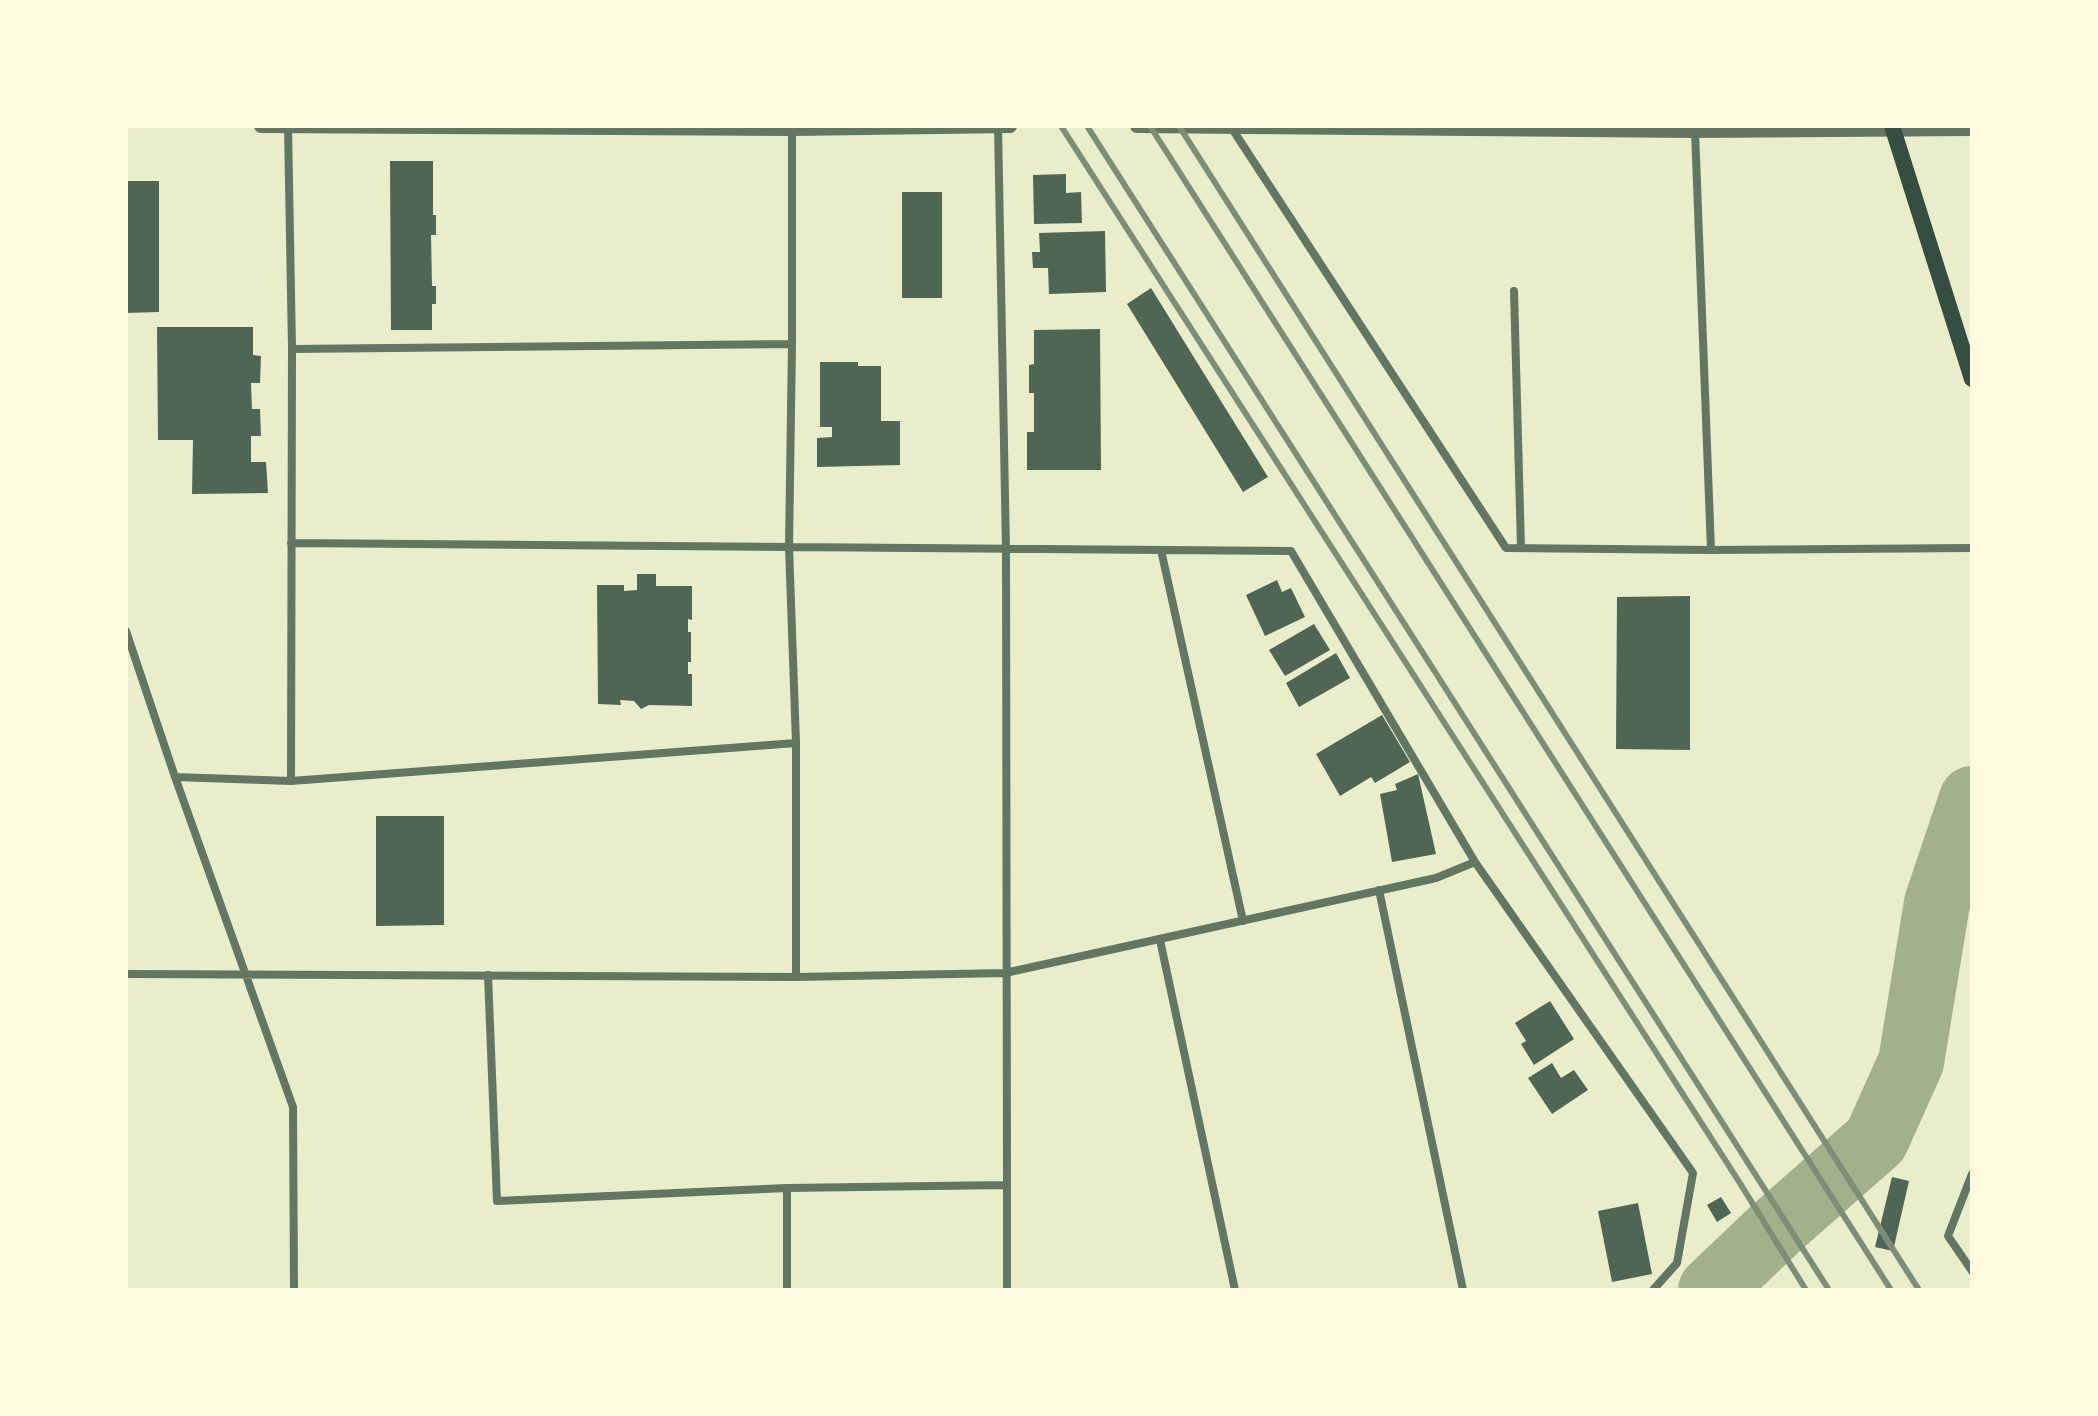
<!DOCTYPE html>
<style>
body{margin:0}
#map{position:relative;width:2098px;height:1416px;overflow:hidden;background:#e9edc9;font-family:"DejaVu Sans",sans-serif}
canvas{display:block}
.frame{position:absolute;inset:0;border:128px solid #fefae0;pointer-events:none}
</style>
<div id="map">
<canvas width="2098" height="1416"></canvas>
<div class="frame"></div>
</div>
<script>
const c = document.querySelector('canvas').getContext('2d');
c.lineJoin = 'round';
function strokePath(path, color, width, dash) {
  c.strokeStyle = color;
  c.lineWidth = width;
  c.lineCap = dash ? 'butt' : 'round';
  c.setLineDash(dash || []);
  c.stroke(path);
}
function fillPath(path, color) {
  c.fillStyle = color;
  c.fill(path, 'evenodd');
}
strokePath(new Path2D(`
 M1711,1290L1776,1228L1876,1140L1911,1062L1937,903L1972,799`), '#a3b18a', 66);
fillPath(new Path2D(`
 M390,161H433V215H436V235H431L432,286H436V304H432V330H391Z
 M1066,174V193L1081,192L1082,223L1034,224L1033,175Z
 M126,181H159V312L126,313Z
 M902,192H942V298H902Z
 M1105,231L1106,292L1049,294L1048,268H1033L1032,252H1040L1039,233Z
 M1151,288L1268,477L1243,492L1127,304Z
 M157,327H253V355L261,356L260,383H251L252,409H260L261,436H251V462H266L268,493L192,494L193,440H158Z
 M1100,329L1101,470H1027V432H1034V393H1029V365L1034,364V330Z
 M820,362H858V366H881V421H900V465L817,467V438L832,437V427H820Z
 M637,574H656V586H692V620L688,619V632H691V662H688V674H692V706L649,705L641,709L634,701L620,700L621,705L598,704L597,585H624V591L637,590Z
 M1277,580L1282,592L1291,588L1305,617L1265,636L1246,595Z
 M1690,596V750L1616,749L1617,597Z
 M1314,624L1330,650L1285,676L1269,650Z
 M1336,653L1350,678L1299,707L1286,683Z
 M1382,715L1410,762L1375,783L1371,777L1340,796L1316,754Z
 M1418,774L1436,854L1392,862L1380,794L1397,790L1395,784Z
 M376,816H444V925L376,926Z
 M1550,1001L1574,1039L1534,1065L1521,1044L1526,1041L1515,1023Z
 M1552,1063L1561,1078L1574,1070L1588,1090L1552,1114L1528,1078Z
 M1892,1177L1909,1181L1893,1251L1875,1247Z
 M1721,1197L1731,1213L1717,1222L1707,1205Z
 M1638,1203L1652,1274L1612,1282L1598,1211Z`), '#4f6655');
strokePath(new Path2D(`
 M288,126L292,349L291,781L175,777L293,1107L294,1290
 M1231,127L1506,548L1711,550L1972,548
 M792,129V344
 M1695,131L1711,550
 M1514,291L1521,548
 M291,543L789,547L792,344L292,349
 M1161,550L1243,921
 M126,631L175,777
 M796,743L789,547L1291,551L1475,862
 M1379,890L1463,1290
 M1160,940L1235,1290
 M126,974L796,977V743L291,781
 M488,975L497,1201L787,1188
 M796,977L1005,973L1436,878L1475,862L1693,1173L1677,1263L1653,1290
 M1972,1174L1948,1236L1972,1271
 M787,1290V1188L1007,1185L1006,550L998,126
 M1007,1290V1185`), '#617663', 8);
strokePath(new Path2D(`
 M261,126L792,129L1010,126
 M1137,126L1695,131L1972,129`), '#617663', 14);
strokePath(new Path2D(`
 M1892,126L1972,379`), '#344e41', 16);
strokePath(new Path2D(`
 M1061,126L1738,1180L1806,1290
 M1087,126L1829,1290
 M1150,126L1891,1290
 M1179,126L1919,1290`), '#7c8e77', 6);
</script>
